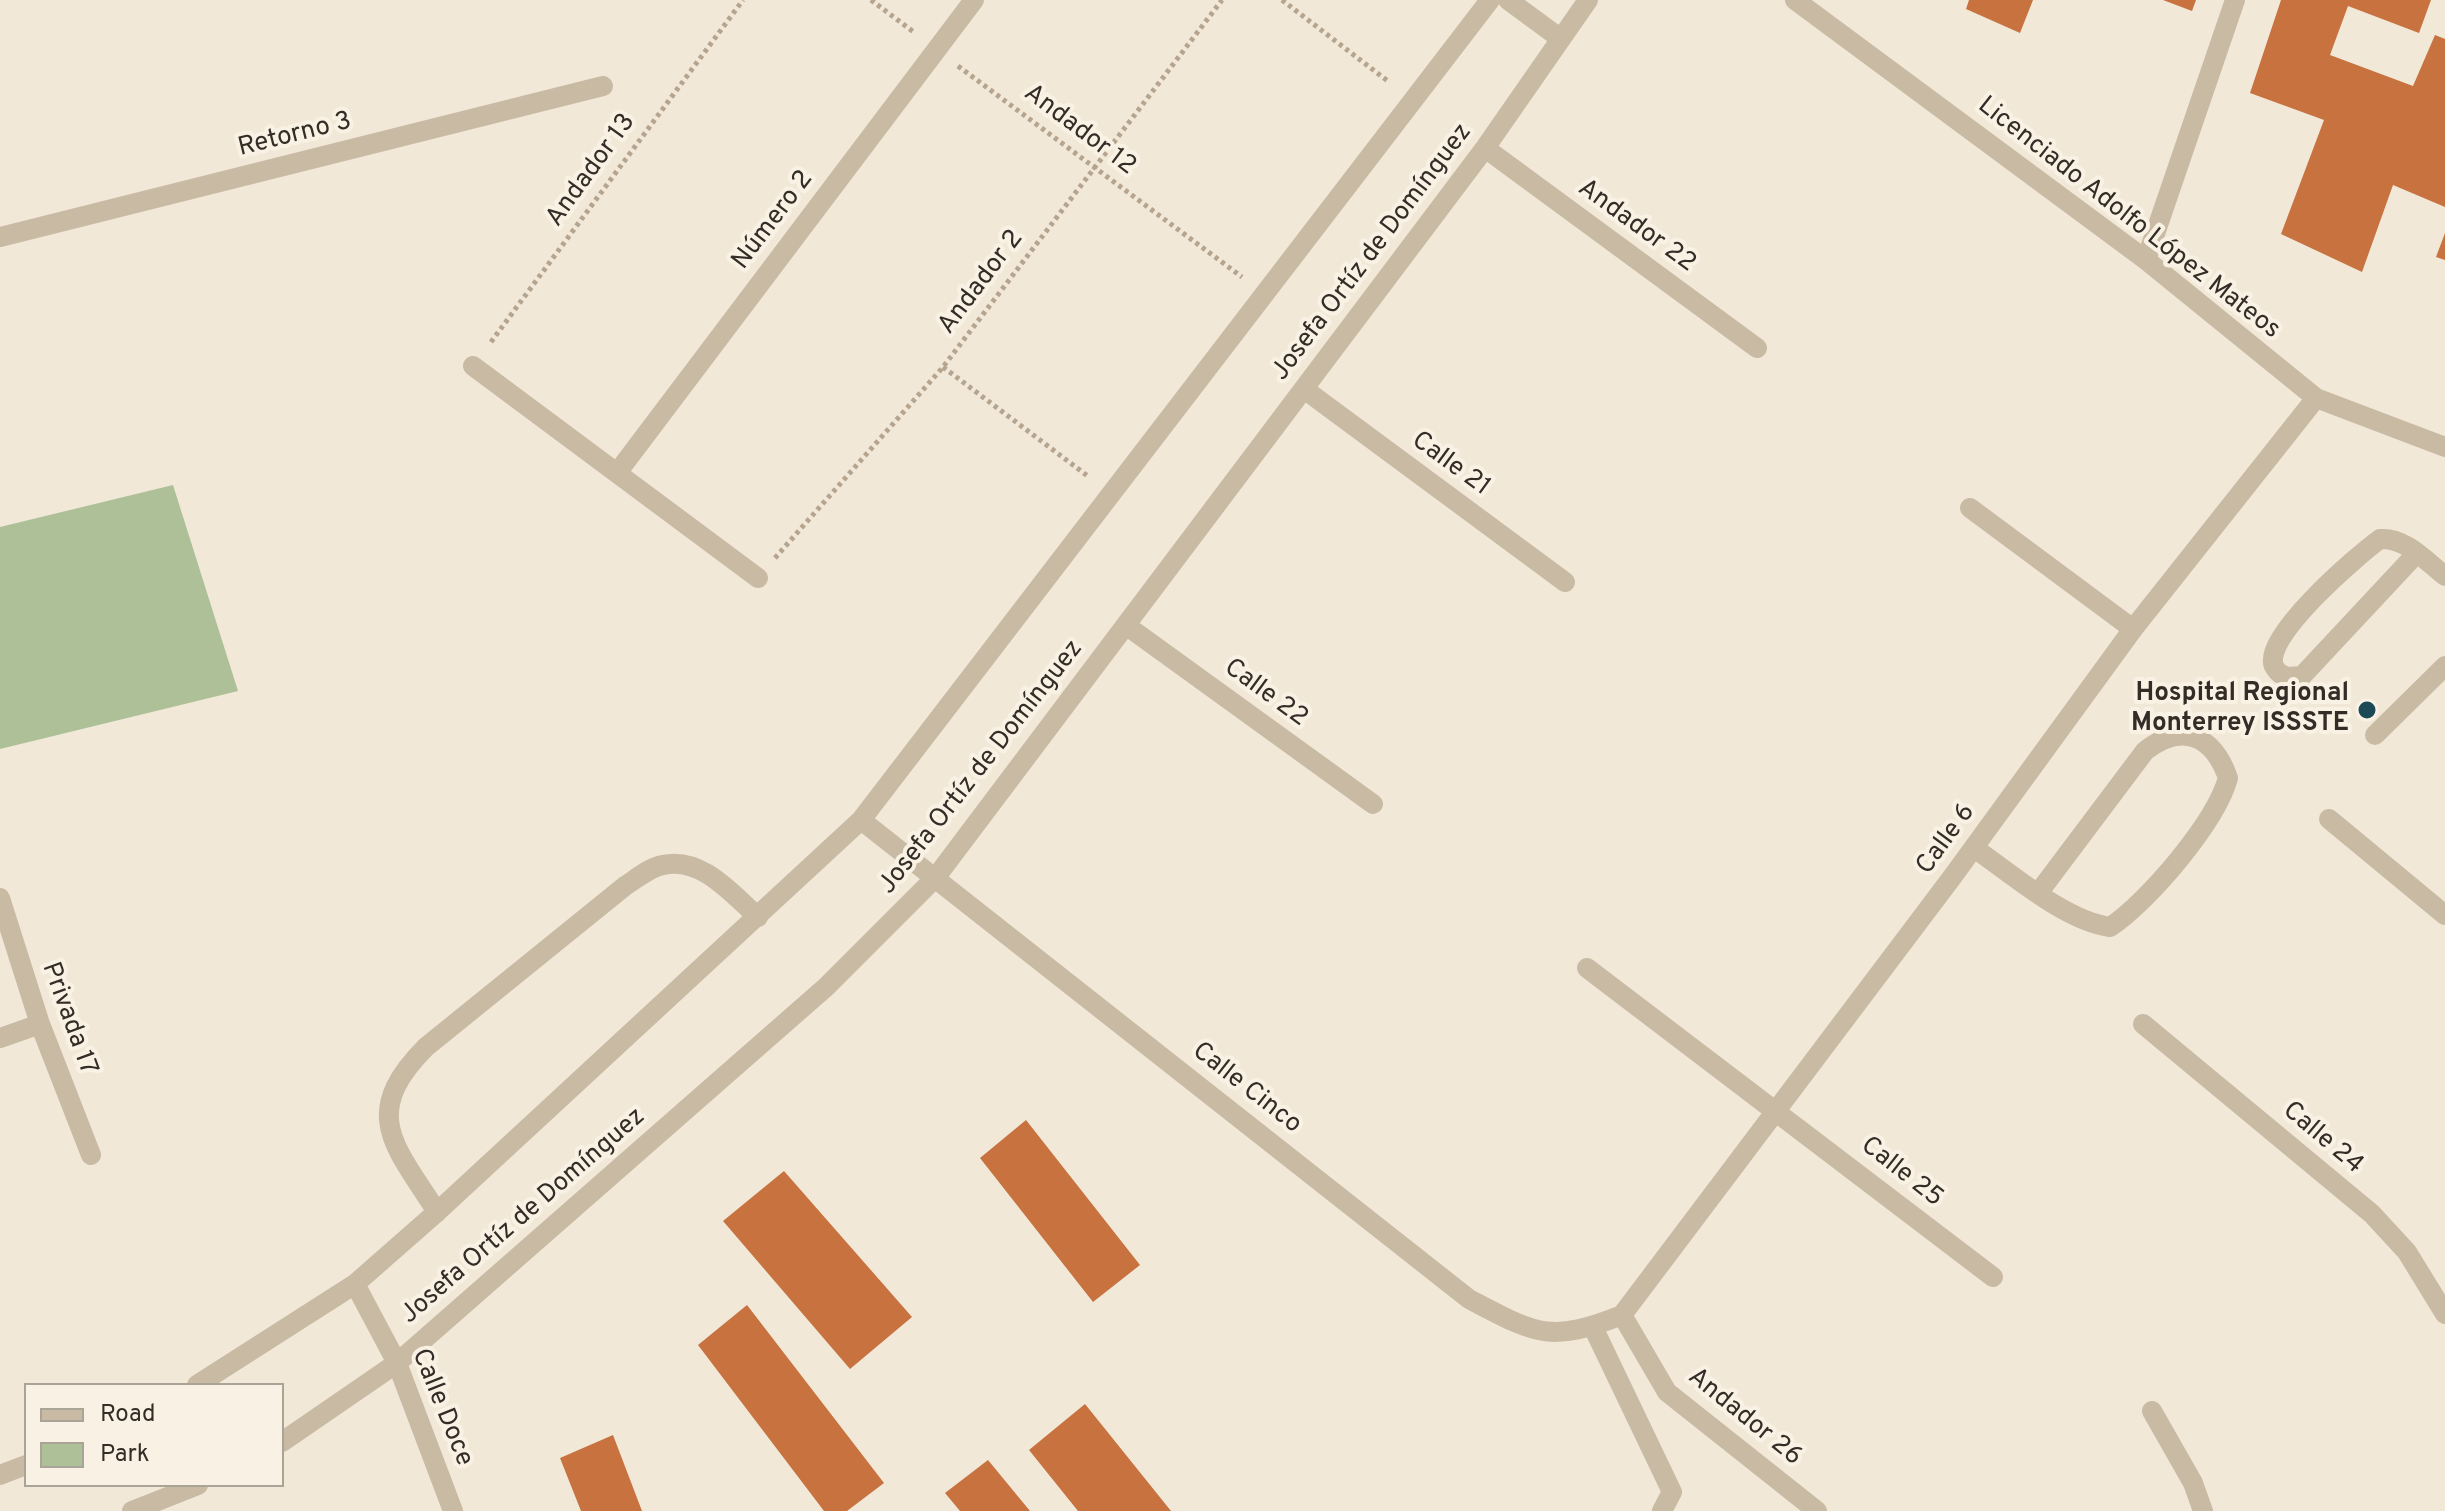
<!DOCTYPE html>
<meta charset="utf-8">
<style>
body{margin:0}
#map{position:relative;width:2445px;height:1511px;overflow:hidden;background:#f1e8d8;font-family:Overpass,sans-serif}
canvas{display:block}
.legend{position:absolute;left:24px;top:1383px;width:260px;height:104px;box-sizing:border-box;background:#f9f2e4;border:2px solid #aaa398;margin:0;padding:10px 14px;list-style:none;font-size:24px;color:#342c26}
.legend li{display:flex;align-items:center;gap:16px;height:40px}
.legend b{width:40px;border:2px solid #aaa398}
</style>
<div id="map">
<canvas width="2445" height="1511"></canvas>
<ul class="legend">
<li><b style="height:10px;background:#c9baa4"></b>Road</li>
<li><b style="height:22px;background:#adc098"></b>Park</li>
</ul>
</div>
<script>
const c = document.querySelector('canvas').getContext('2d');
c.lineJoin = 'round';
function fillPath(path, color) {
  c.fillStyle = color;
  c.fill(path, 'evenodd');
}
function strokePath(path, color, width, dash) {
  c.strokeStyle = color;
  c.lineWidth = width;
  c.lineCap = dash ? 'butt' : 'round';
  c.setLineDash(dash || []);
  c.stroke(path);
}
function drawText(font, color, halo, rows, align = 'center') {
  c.font = font + ' Overpass,sans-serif';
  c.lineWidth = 8;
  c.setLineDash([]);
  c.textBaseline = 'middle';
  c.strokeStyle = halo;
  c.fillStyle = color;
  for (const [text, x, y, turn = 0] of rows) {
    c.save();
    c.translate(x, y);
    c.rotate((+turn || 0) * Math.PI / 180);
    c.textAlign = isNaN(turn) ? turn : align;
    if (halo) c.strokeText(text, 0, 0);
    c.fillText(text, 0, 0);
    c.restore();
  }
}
fillPath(new Path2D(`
 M173,485L238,691L0,749V527Z`), '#adc098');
fillPath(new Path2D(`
 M1969,0H2033L2020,33L1966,9Z
 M2163,0H2196L2192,11Z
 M2281,0H2431L2419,33L2348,6L2330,55L2413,86L2435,35L2445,39V207L2393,185L2362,272L2281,234L2324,120L2250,93Z
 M2445,233V260L2436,257Z
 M1026,1120L1140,1265L1093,1302L980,1158Z
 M784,1171L912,1317L850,1369L723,1221Z
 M747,1305L884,1483L847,1511H824L698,1345Z
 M1085,1404L1171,1511H1078L1029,1450Z
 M613,1435L642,1511H581L560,1458Z
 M988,1460L1030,1511H960L945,1493Z`), '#c7723f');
strokePath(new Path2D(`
 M871,0L915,33
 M1282,0L1389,82
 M958,66L1242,277
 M491,342L743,0
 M943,367L1089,477
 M775,558L943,367L1222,0`), '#b5a48e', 5, [4, 4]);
strokePath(new Path2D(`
 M2417,553L2302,676C2291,677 2282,679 2275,668C2257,641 2358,555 2380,539C2405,537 2426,561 2445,576
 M2375,735L2445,666
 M1974,848C2012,874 2065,921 2110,927C2148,902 2216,822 2228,778C2213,735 2182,722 2145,751L2039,892
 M0,898L40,1024L91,1155
 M0,1038L40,1024
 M437,1212C395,1146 359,1114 426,1047L625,886C636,879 650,867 663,865C701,856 732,894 758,917
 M1593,1327L1672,1492L1662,1511`), '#c9baa4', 20);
strokePath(new Path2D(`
 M1508,0L1561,39
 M1795,0L2146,260L2316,398L2445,447
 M1485,148L1757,348
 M0,237L603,86
 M2146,260L2235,0
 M473,366L758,578
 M1304,389L1565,582
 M617,473L974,0
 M1970,508L2133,629
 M1127,626L1373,804
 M2329,819L2445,915
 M861,820L1469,1299C1536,1334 1549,1344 1622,1315
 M1587,968L1993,1277
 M2143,1024L2372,1214L2407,1252L2445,1314
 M355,1284L397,1363L453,1511
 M1622,1315L1953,876L2133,629L2316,398
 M1622,1315L1667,1392L1817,1511
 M197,1385L355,1284L437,1212L861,820L1490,0
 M2152,1411L2193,1483L2203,1511
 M282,1442L397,1363L826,987L936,877L1485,148L1588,0
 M0,1475L26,1465
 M132,1511L198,1485`), '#c9baa4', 20);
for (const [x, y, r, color] of [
 [2367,710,10,"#1b4a56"]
]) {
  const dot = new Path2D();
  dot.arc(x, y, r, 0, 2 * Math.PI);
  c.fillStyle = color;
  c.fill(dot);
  strokePath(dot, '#f9f2e4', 3);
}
drawText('26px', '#342c26', '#f9f2e4', [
 ["Andador 12",1079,131,37],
 ["Retorno 3",295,136,-14],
 ["Andador 13",592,171,-54],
 ["Licenciado Adolfo López Mateos",2128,219,38],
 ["Número 2",774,221,-53],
 ["Andador 22",1636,227,36],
 ["Josefa Ortíz de Domínguez",1373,253,-53],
 ["Andador 2",982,283,-53],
 ["Calle 21",1450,465,36],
 ["Calle 22",1265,694,36],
 ["Josefa Ortíz de Domínguez",982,768,-52],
 ["Calle 6",1947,840,-54],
 ["Privada 17",68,1019,70],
 ["Calle Cinco",1246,1089,38],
 ["Calle 24",2322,1139,40],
 ["Calle 25",1901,1173,38],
 ["Josefa Ortíz de Domínguez",524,1217,-41],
 ["Calle Doce",441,1408,68],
 ["Andador 26",1744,1418,39]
]);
drawText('bold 26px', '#342c26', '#f9f2e4', [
 ["Hospital Regional",2349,695],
 ["Monterrey ISSSTE",2349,725]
], 'right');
</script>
